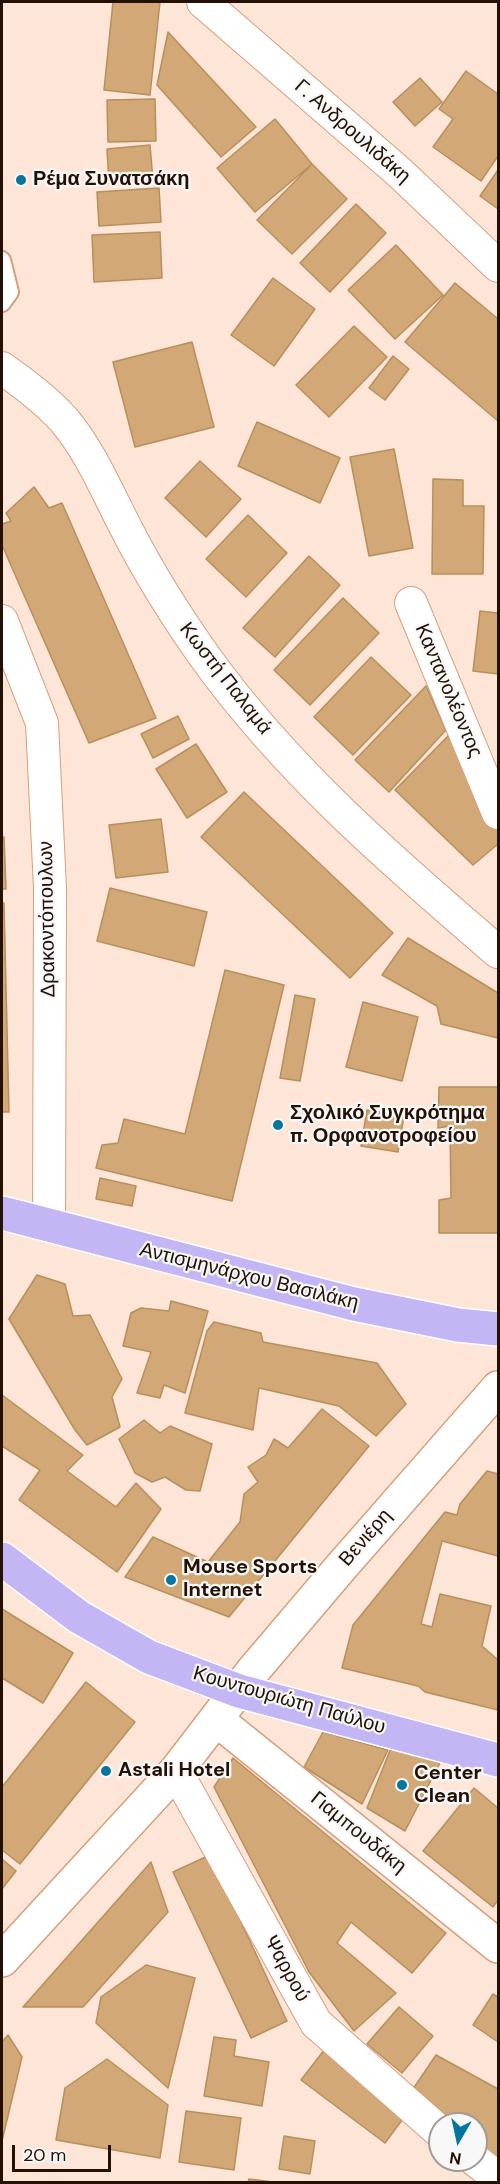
<!DOCTYPE html>
<meta charset="utf-8">
<style>
body{margin:0}
#map{position:relative;width:500px;height:2184px;overflow:hidden;background:#fde5d7;font-family:"DM Sans",sans-serif}
canvas{display:block}
.frame{position:absolute;inset:0;border:3px solid #241004;pointer-events:none}
.north{position:absolute;left:428px;top:2112px;width:60px;height:60px;box-sizing:border-box;background:#f7f8f7;border:2px solid #a39b96;border-radius:50%;rotate:189deg;font-size:16px;font-weight:700;line-height:24px;text-align:center;color:#241004}
.north::after{content:'';display:block;margin:auto;width:21px;height:27px;background:#0476a0;clip-path:polygon(50% 0,100% 100%,50% 72%,0 100%)}
.scale{position:absolute;left:12px;top:2145px;width:99px;height:27px;box-sizing:border-box;border:3px solid #241004;border-top:0;padding-left:8px;font-size:18px;line-height:21px;white-space:nowrap;color:#241004;-webkit-text-stroke:4px #f7f8f7;paint-order:stroke}
</style>
<div id="map">
<canvas width="500" height="2184"></canvas>
<div class="frame"></div>
<div class="north">N</div>
<div class="scale">20 m</div>
</div>
<script>
const c = document.querySelector('canvas').getContext('2d');
c.lineJoin = 'round';
function fillPath(path, color) {
  c.fillStyle = color;
  c.fill(path, 'evenodd');
}
function strokePath(path, color, width, dash) {
  c.strokeStyle = color;
  c.lineWidth = width;
  c.lineCap = dash ? 'butt' : 'round';
  c.setLineDash(dash || []);
  c.stroke(path);
}
function drawText(font, color, halo, rows, align = 'center') {
  c.font = font + ' "DM Sans",sans-serif';
  c.lineWidth = 4.5;
  c.setLineDash([]);
  c.textBaseline = 'middle';
  c.strokeStyle = halo;
  c.fillStyle = color;
  for (const [text, x, y, turn = 0] of rows) {
    c.save();
    c.translate(x, y);
    c.rotate((+turn || 0) * Math.PI / 180);
    c.textAlign = isNaN(turn) ? turn : align;
    if (halo) c.strokeText(text, 0, 0);
    c.fillText(text, 0, 0);
    c.restore();
  }
}
const building = new Path2D(`
 M113,2H160L150,95L104,90Z
 M168,32L256,127L221,157L157,85Z
 M466,71L498,94V156L481,181L433,147L453,119L439,109Z
 M420,78L442,102L415,126L393,102Z
 M155,99L156,141L108,142L107,100Z
 M275,119L312,164L255,212L217,168Z
 M150,145L153,180L109,183L107,149Z
 M312,164L347,199L292,254L257,220Z
 M498,170V209L480,196Z
 M159,188L161,222L99,226L97,192Z
 M356,204L386,233L330,292L300,263Z
 M160,232L162,278L94,282L92,235Z
 M396,245L443,295L395,339L348,290Z
 M273,278L315,309L274,366L231,335Z
 M455,283L498,319V421L405,342Z
 M354,326L387,357L329,417L296,385Z
 M192,342L214,427L135,447L113,362Z
 M393,356L409,369L385,400L369,388Z
 M257,422L340,458L320,503L238,466Z
 M394,449L413,548L369,556L350,457Z
 M200,461L241,499L206,537L165,498Z
 M433,479L463,480V506H484L483,574H432Z
 M34,487L49,508L62,503L156,718L89,743L2,545V524L11,521L6,513Z
 M248,515L287,553L246,597L206,559Z
 M309,556L340,585L275,657L243,628Z
 M343,598L379,633L310,705L274,670Z
 M480,611L498,613V674L473,671Z
 M371,657L411,695L353,755L314,717Z
 M426,686L446,730L389,792L355,760Z
 M178,716L189,739L153,758L141,734Z
 M448,736L498,824V844L473,865L395,790Z
 M196,744L227,792L187,818L156,769Z
 M244,792L393,933L350,978L201,837Z
 M161,819L168,872L116,878L109,825Z
 M2,837H4L6,889H2Z
 M110,888L207,912L194,966L97,941Z
 M2,903H4L9,1112H2Z
 M408,938L498,993V1038L441,1024L437,1006L382,975Z
 M225,970L284,985L232,1201L96,1168L102,1145L118,1143L124,1119L185,1134Z
 M295,995L315,999L300,1081L280,1078Z
 M363,1002L418,1017L402,1081L346,1067Z
 M439,1087H498V1233H439V1200L451,1198L450,1126L438,1128Z
 M367,1110L404,1116L398,1152L361,1146Z
 M100,1178L136,1186L132,1206L96,1199Z
 M37,1275L65,1284L73,1316L90,1315L122,1379L112,1397L120,1427L87,1445L75,1430L9,1319Z
 M171,1301L208,1311L185,1393L164,1385L160,1398L137,1393L151,1352L123,1346L131,1313L141,1308L169,1311Z
 M214,1322L261,1333L263,1342L377,1363L406,1404L376,1436L339,1406L259,1388L253,1430L185,1413L207,1331Z
 M2,1395L83,1455L67,1471L116,1507L136,1483L161,1509L117,1572L19,1500L40,1470L2,1446Z
 M322,1409L369,1446L229,1617L125,1577L153,1537L208,1562L240,1522L244,1494L258,1482L248,1467L266,1455L274,1439L288,1448Z
 M144,1420L160,1433L170,1426L212,1444L200,1491L186,1490L165,1477L152,1482L135,1473L119,1439Z
 M487,1471L498,1474V1556L442,1541L421,1624L432,1627L440,1594L491,1606L482,1646L498,1660V1710L425,1692L418,1686L342,1668L353,1625L445,1512L457,1515L460,1504Z
 M2,1609L73,1653L43,1703L2,1678Z
 M86,1682L135,1722L20,1864L2,1850V1787Z
 M323,1732L388,1750L362,1804L304,1767Z
 M391,1748L440,1763L405,1831L367,1808Z
 M233,1758L446,1933L412,1973L351,1922L337,1943L396,1993L354,2031L309,1972L214,1787Z
 M474,1788L498,1808V1900L493,1907L423,1851Z
 M210,1855L287,2021L251,2038L173,1872Z
 M2,1859L16,1871L2,1889Z
 M151,1862L168,1912L83,2007H23Z
 M146,1965L195,1978L168,2088L96,2023L101,1997Z
 M493,1994L498,1997V2042L473,2025Z
 M399,2007L433,2036L402,2073L367,2044Z
 M8,2035L22,2057L2,2141V2042Z
 M214,2037L236,2040L234,2056L269,2062L262,2106L204,2096Z
 M325,2049L408,2112L385,2143L301,2080Z
 M436,2055L498,2089V2158L476,2145V2124H449L411,2092Z
 M107,2059L168,2105L160,2158L56,2140L65,2088Z
 M186,2111L241,2118L234,2170L179,2162Z
 M284,2136L315,2141L310,2174L279,2169Z
 M249,2179L273,2182H248Z`);
fillPath(building, '#d2a976');
strokePath(building, '#b78f5c', 1.5);
const service = new Path2D(`
 M2,260L10,292L2,303`);
const minor = new Path2D(`
 M203,2L400,173L498,266
 M2,368C24,384 46,400 64,420C91,452 108,494 127,530C150,575 176,616 205,657C286,770 394,863 498,952
 M411,603L498,813
 M2,621L42,723L50,888L49,1226
 M176,1771L316,2023L440,2132
 M475,2160L498,2178`);
const tertiary = new Path2D(`
 M217,1720L498,1946
 M2,1960L176,1771L252,1672L342,1566L498,1388`);
const primary = new Path2D(`
 M2,1213L354,1304L458,1325L498,1329
 M2,1559L79,1617L149,1657L239,1691L498,1760`);
strokePath(service, '#d79f7c', 20);
strokePath(minor, '#d79f7c', 34);
strokePath(tertiary, '#d79f7c', 36);
strokePath(primary, '#fff', 36);
strokePath(service, '#fff', 16);
strokePath(minor, '#fff', 32);
strokePath(tertiary, '#fff', 33);
strokePath(primary, '#c4b6f5', 33);
for (const [x, y, r, color] of [
 [21,180,6,"#0476a0"],
 [278,1125,6,"#0476a0"],
 [171,1580,6,"#0476a0"],
 [106,1771,6,"#0476a0"],
 [402,1785,6,"#0476a0"]
]) {
  const dot = new Path2D();
  dot.arc(x, y, r, 0, 2 * Math.PI);
  c.fillStyle = color;
  c.fill(dot);
  strokePath(dot, '#f7f8f7', 2);
}
drawText('20px', '#241004', '#f7f8f7', [
 ["Γ. Ανδρουλιδάκη",352,132,41],
 ["Κωστή Παλαμά",225,679,52],
 ["Καντανολέοντος",448,691,67],
 ["Δρακοντόπουλων",48,919,-91],
 ["Αντισμηνάρχου Βασιλάκη",249,1277,14],
 ["Βενιέρη",366,1538,-49],
 ["Κουντουριώτη Παύλου",289,1701,16],
 ["Γιαμπουδάκη",358,1833,39],
 ["Ψαρρού",286,1969,61]
]);
drawText('bold 20px', '#241004', '#f7f8f7', [
 ["Ρέμα Συνατσάκη",33,180],
 ["Σχολικό Συγκρότημα",290,1114],
 ["π. Ορφανοτροφείου",290,1137],
 ["Mouse Sports",183,1568],
 ["Internet",183,1591],
 ["Astali Hotel",118,1771],
 ["Center",414,1774],
 ["Clean",414,1797]
], 'left');
</script>
